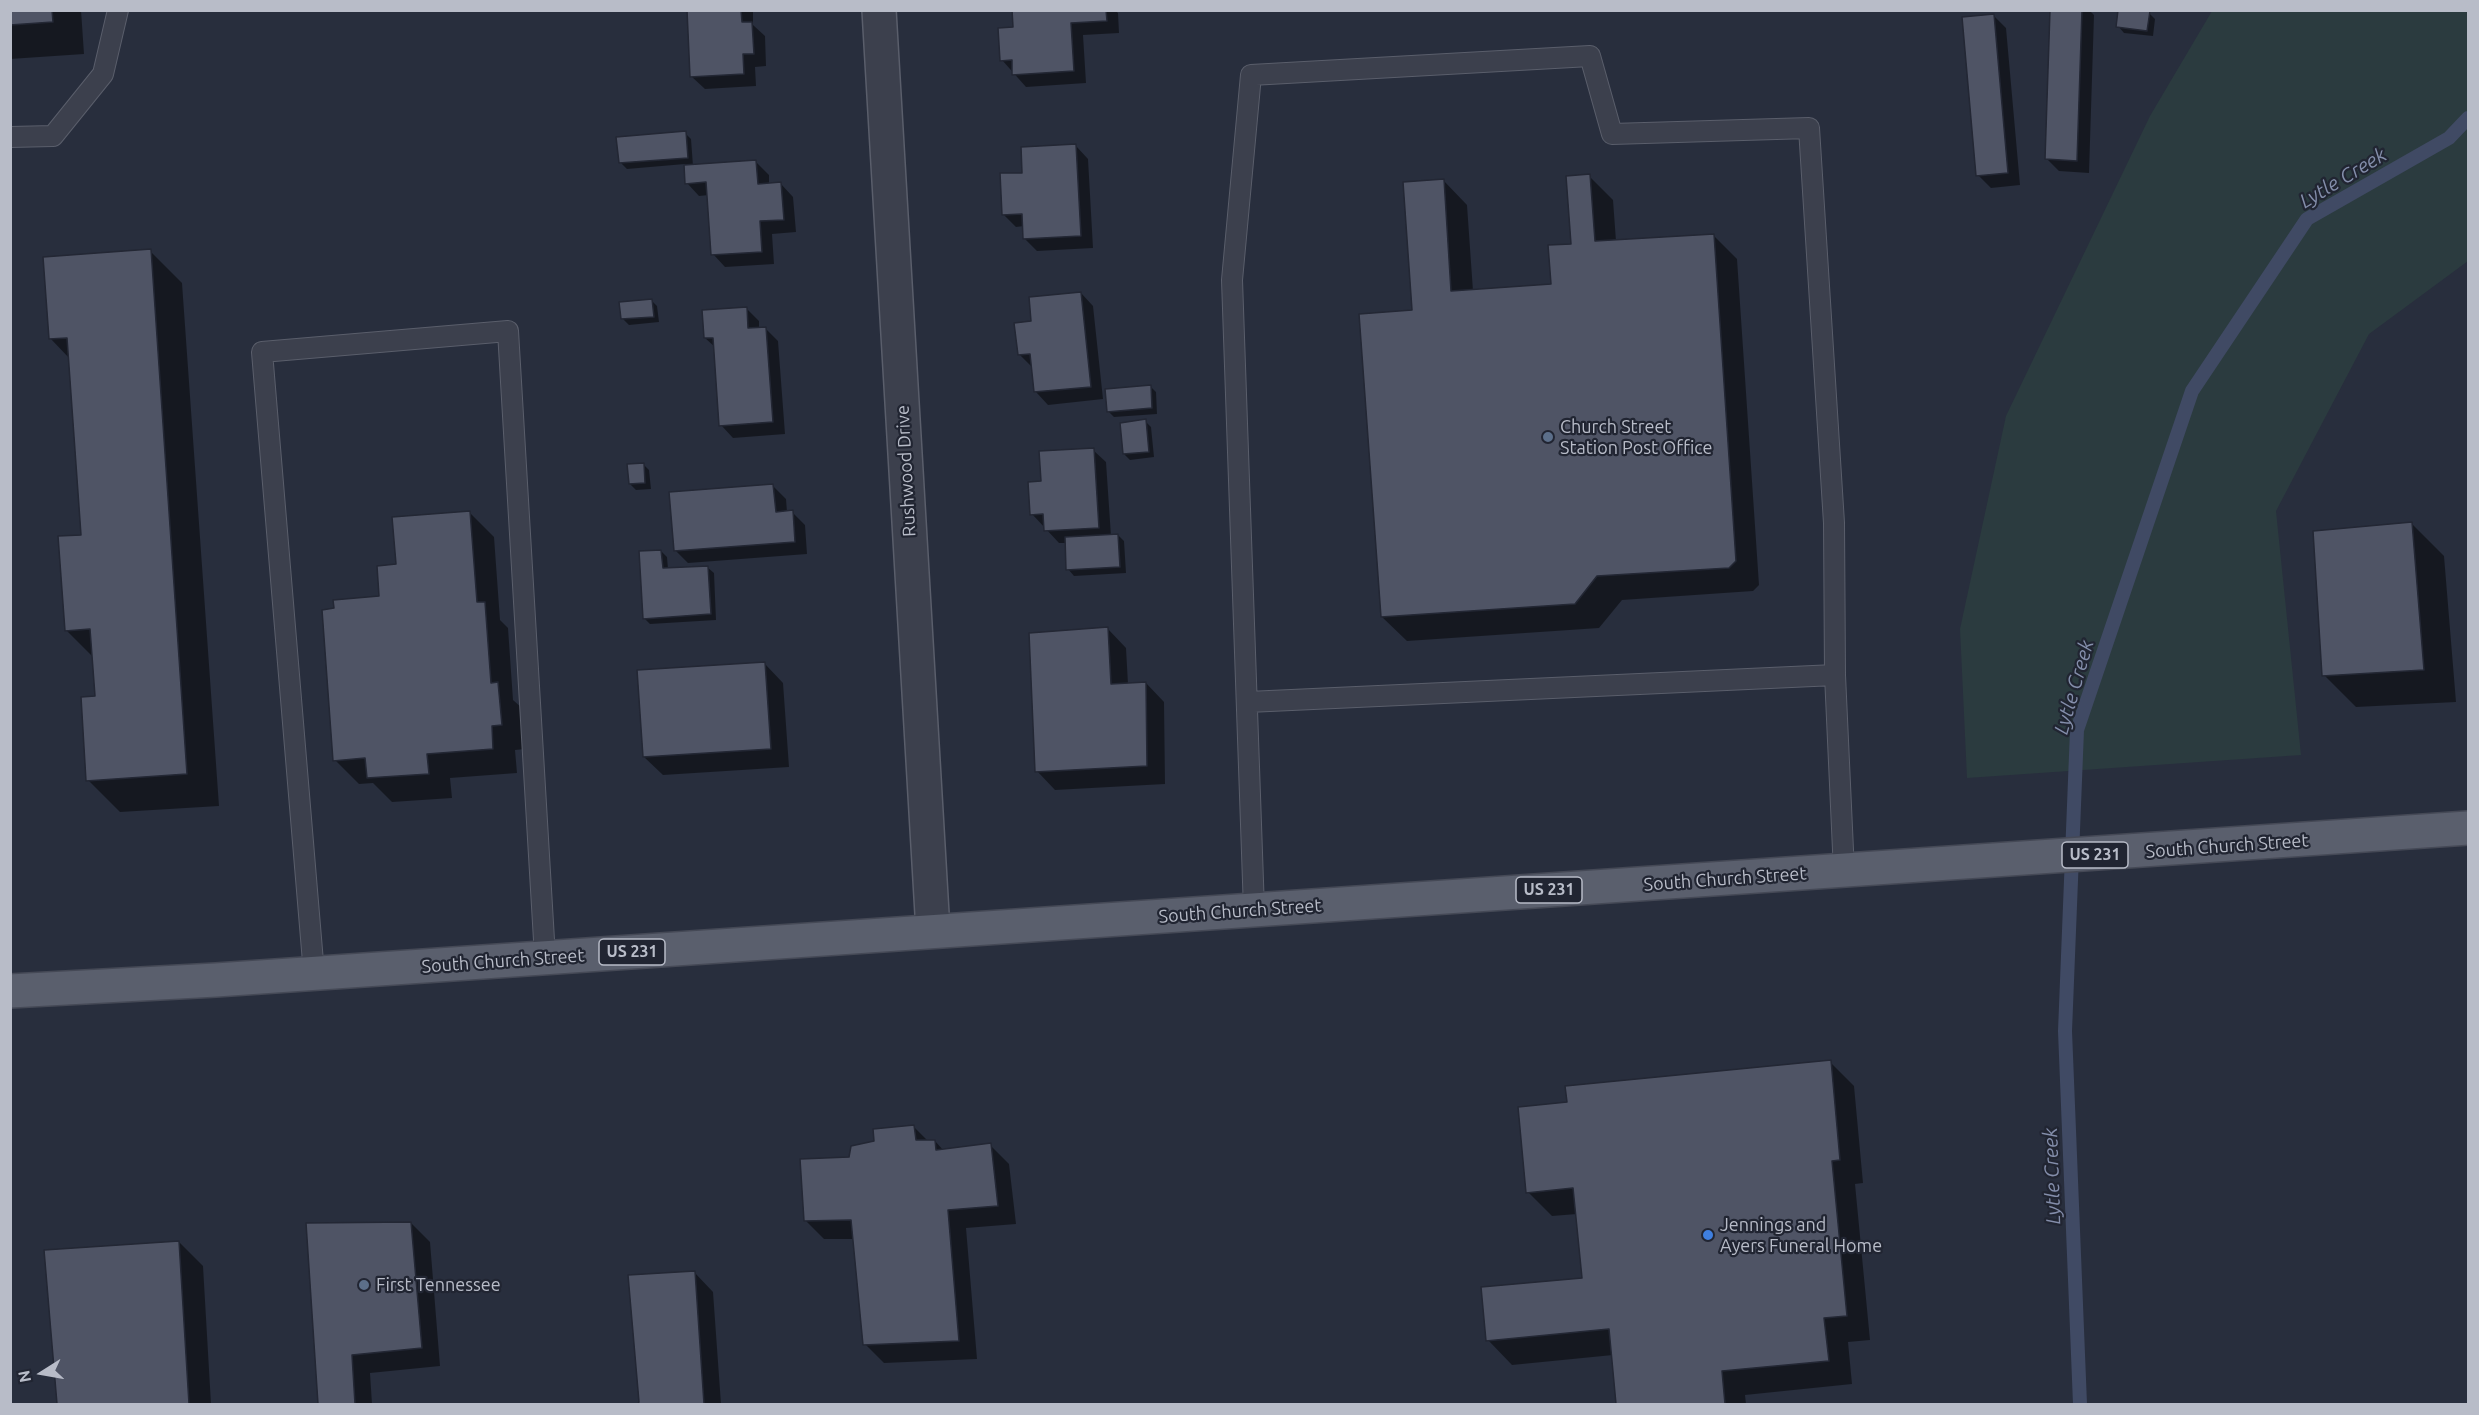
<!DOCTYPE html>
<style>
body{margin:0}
#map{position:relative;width:2479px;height:1415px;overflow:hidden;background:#282e3d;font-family:Ubuntu,sans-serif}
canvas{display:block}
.frame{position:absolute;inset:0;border:12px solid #b8bcc8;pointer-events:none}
.north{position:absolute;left:12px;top:1343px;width:60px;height:60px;-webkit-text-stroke:4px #212532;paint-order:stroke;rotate:259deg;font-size:16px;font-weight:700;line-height:24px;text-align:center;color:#b8bcc8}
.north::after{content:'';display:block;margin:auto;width:21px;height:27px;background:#b8bcc8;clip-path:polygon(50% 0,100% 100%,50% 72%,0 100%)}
</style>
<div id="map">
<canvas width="2479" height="1415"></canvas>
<div class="frame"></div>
<div class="north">N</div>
</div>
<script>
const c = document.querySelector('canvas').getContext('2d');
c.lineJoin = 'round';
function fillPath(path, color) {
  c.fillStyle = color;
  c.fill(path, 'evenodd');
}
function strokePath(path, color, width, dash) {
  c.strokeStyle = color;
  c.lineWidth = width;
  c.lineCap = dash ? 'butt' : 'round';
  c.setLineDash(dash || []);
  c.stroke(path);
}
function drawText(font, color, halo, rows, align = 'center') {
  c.font = font + ' Ubuntu,sans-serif';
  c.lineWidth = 4.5;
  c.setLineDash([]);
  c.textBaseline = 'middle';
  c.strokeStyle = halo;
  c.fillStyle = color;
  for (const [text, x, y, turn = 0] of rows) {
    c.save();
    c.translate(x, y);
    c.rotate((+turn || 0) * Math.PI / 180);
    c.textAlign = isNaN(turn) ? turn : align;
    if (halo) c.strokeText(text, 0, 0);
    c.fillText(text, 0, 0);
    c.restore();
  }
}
fillPath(new Path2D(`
 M2212,11H2468V261L2369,334L2276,511L2301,755L1967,778L1960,629L2006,416L2150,116Z`), '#2b3b3f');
fillPath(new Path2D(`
 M10,10H81L84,54L10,59Z
 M689,10H753V25L765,36L766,66L755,67L756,86L705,89L692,77Z
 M1013,10H1115L1118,13L1119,33L1083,35L1086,83L1026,87L1002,60L1014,28Z
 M2051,10H2089L2094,15L2089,173L2059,171L2047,159Z
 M2149,13L2155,19L2153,36L2124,33L2118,26Z
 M1993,15L2006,28L2020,185L1991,188L1978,175Z
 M685,133L691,139L693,166L756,162L769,175V185L781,184L793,197L796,232L772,234L774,264L725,267L713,254L709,195L699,196L687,183L685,164L627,169L621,163Z
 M1076,146L1088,159L1093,248L1037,251L1024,238V226L1016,227L1003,214L1024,174Z
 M1589,176L1613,200L1616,241L1713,235L1737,259L1759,585L1753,591L1622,600L1599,628L1407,641L1382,617L1413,311L1443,180L1467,205L1473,291L1553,286L1573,245Z
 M150,251L182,283L219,806L120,812L88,780L97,697L94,658L66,630L83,536L70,359L50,338Z
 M1081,293L1093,306L1103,399L1048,405L1036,392L1032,367L1019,354L1033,323Z
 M651,300L657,306L659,322L629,325L623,319Z
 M746,308L759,321V329L765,328L778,341L785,434L733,438L721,425L716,348L705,338Z
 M1150,386L1156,392L1157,414L1114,417L1108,411Z
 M1145,421L1151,427L1154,457L1130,460L1124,454Z
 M1093,450L1106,462L1111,536L1118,535L1124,541L1126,573L1074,576L1068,569L1067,543H1059L1032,514L1043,483Z
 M643,464L649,470L651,489L636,490L630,484Z
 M773,486L786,499L787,512H792L805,525L807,554L688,563L675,550Z
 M469,512L494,537L500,620L508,628L513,700L522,708L525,749L515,750L517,773L450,778L452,798L392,802L373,783L359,784L335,760L381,598L398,566Z
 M2411,523L2444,556L2456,702L2356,707L2324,675Z
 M661,551L667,557L668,569L707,567L714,573L716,620L650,624L644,618Z
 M1108,629L1126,648L1128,684L1146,683L1164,702L1165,784L1055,790L1037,771Z
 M765,664L783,683L789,767L663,775L644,757Z
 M1830,1062L1854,1086L1863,1183L1855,1184L1870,1340L1848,1342L1852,1384L1745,1395L1746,1404H1618L1613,1355L1512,1365L1488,1340L1584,1279L1577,1214L1552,1216L1528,1192L1569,1103Z
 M913,1126L928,1141H935L944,1151L990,1145L1009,1164L1016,1224L966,1228L977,1359L884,1363L865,1344L854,1239H824L805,1220L850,1158L876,1142Z
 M411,1223L430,1242L440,1366L370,1373L372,1404H320L308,1224Z
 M179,1242L203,1266L211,1404H58L46,1251Z
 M695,1273L713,1292L721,1404H640Z`), '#0007');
strokePath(new Path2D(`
 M2080,1404L2065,1031L2077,730L2192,391L2307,219L2449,138L2468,118`), '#404a64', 14);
const building = new Path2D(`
 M10,10H52L53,22L10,25Z
 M687,10H741L742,22H752L754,54H743L744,74L690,77Z
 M1012,10H1106L1107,21L1071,23L1074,71L1012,75V60L1000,61L998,28L1013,27Z
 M2050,10H2082L2077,161L2045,159Z
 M2118,10L2150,11L2147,31L2116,27Z
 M1994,14L2008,173L1976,176L1962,17Z
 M686,131L688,158L619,163L616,137Z
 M1076,144L1081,236L1023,239L1022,214L1002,215L1000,173H1022L1021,147Z
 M756,160L758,184L781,182L784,220L760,221L762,252L711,255L706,182L685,184L684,165Z
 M1590,174L1595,241L1714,234L1736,561L1729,568L1597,576L1575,604L1381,617L1359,314L1412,310L1403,182L1444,179L1451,291L1551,284L1548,245L1571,244L1566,176Z
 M151,249L187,774L86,781L81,697L95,696L90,629L65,631L58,536L81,535L67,338L49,339L43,257Z
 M1081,292L1091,387L1034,392L1030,354L1018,355L1014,323L1031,321L1029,297Z
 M652,299L654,317L621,319L619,302Z
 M747,307L748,328L766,327L773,422L719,426L713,338H704L702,310Z
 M1151,385L1152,408L1107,412L1105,389Z
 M1146,419L1149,452L1123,454L1120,423Z
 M1094,448L1099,528L1044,531L1043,514L1030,515L1028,482L1041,481L1039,451Z
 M644,463L645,483L629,484L627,464Z
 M773,484L776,512L793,510L795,542L674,551L669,492Z
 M470,511L477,602H485L491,683L498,682L502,725L492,726L493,749L427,754L429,774L367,778L365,758L333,761L322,610L334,608L333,600L379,596L377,566L396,564L392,517Z
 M2412,522L2424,670L2322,676L2313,531Z
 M1118,534L1120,567L1066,570L1065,537Z
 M661,550L663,568L708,566L711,614L643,619L639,551Z
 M1108,627L1111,684L1146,682L1147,766L1035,772L1029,633Z
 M765,662L771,749L643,757L637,670Z
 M1831,1060L1840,1160L1832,1161L1847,1316L1824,1318L1829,1361L1722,1371L1725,1404H1616L1609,1329L1486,1341L1481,1287L1582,1278L1573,1188L1526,1193L1518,1107L1567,1102L1565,1086Z
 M914,1125L916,1140H935L936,1150L991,1143L998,1206L948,1210L959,1341L863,1345L851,1220L804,1221L800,1159L849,1157L851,1146L874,1141L873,1129Z
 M411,1222L422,1348L352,1355L355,1404H318L306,1223Z
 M179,1241L189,1404H57L44,1250Z
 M695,1271L704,1404H638L639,1402L628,1275Z`);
fillPath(building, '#4f5465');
strokePath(building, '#232734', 1.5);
const lane = new Path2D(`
 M10,137L53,136L103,74L118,10
 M1248,702L1835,675
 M1254,910L1232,280L1251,75L1590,56L1612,134L1809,128L1834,523L1835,675L1844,872
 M314,974L262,352L508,331L545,957`);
const street = new Path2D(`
 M879,10L933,931`);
const primary = new Path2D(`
 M10,991L216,980L2468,828`);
strokePath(lane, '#5a5e6b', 22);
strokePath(street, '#5a5e6b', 36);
strokePath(primary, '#454956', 36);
strokePath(lane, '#3c404d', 20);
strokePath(street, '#3c404d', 33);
strokePath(primary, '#5a5f6d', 33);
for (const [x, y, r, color] of [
 [1548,437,6,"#5c6f8a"],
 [1708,1235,6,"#3f7fe0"],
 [364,1285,6,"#5c6f8a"]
]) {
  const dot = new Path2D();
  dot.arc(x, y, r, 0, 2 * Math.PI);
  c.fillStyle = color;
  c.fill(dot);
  strokePath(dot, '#212532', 2);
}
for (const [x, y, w] of [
 [2095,855,66],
 [1549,890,66],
 [632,952,66]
]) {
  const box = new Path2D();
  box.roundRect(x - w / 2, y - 13, w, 26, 4.5);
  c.fillStyle = '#212532';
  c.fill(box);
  strokePath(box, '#b8bcc8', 1.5);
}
drawText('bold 16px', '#b8bcc8', null, [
 ["US 231",2095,855],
 ["US 231",1549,890],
 ["US 231",632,952]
]);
drawText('18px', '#b8bcc8', '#212532', [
 ["Church Street",1560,427],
 ["Station Post Office",1560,448],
 ["Jennings and",1720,1225],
 ["Ayers Funeral Home",1720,1246],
 ["First Tennessee",376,1285]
], 'left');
drawText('18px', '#b8bcc8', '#212532', [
 ["Rushwood Drive",906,471,-93],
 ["South Church Street",2227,846,-4],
 ["South Church Street",1725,879,-4],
 ["South Church Street",1240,911,-4],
 ["South Church Street",503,961,-4]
]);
drawText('italic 20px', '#848eab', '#212532', [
 ["Lytle Creek",2343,178,-31],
 ["Lytle Creek",2074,687,-74],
 ["Lytle Creek",2052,1176,-92]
]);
</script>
